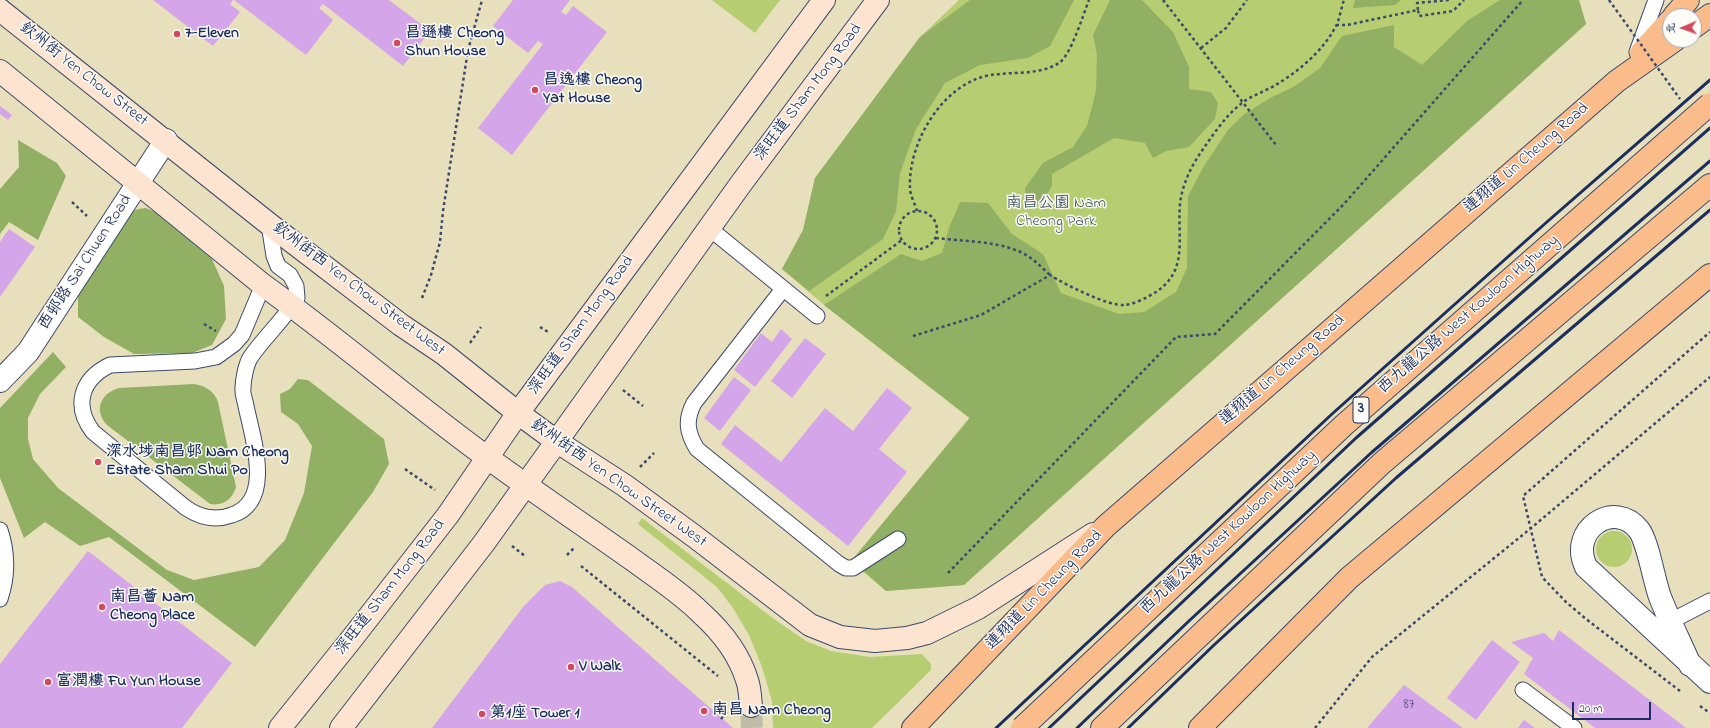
<!DOCTYPE html>
<meta charset="utf-8">
<style>
body{margin:0}
#map{position:relative;width:1710px;height:728px;overflow:hidden;background:#e8e0bd;font-family:"Indie Flower","LXGW WenKai TC",sans-serif}
canvas{display:block}
.north{position:absolute;left:1662px;top:8px;width:40px;height:40px;box-sizing:border-box;background:#fdfcf7;border:1px solid #a3aaba;border-radius:50%;rotate:268deg;font-size:11px;font-weight:700;line-height:16px;text-align:center;color:#1b2f5e}
.north::after{content:'';display:block;margin:auto;width:14px;height:18px;background:#d1495b;clip-path:polygon(50% 0,100% 100%,50% 72%,0 100%)}
.scale{position:absolute;left:1572px;top:702px;width:79px;height:18px;box-sizing:border-box;border:2px solid #1b2f5e;border-top:0;padding-left:5px;font-size:12px;line-height:14px;white-space:nowrap;color:#1b2f5e;-webkit-text-stroke:3px #fdfcf7;paint-order:stroke}
</style>
<div id="map">
<canvas width="1710" height="728"></canvas>
<div class="north">北</div>
<div class="scale">20 m</div>
</div>
<script>
const c = document.querySelector('canvas').getContext('2d');
c.lineJoin = 'round';
function fillPath(path, color) {
  c.fillStyle = color;
  c.fill(path, 'evenodd');
}
function strokePath(path, color, width, dash) {
  c.strokeStyle = color;
  c.lineWidth = width;
  c.lineCap = dash ? 'butt' : 'round';
  c.setLineDash(dash || []);
  c.stroke(path);
}
function drawText(font, color, halo, rows, align = 'center') {
  c.font = font + ' "Indie Flower","LXGW WenKai TC",sans-serif';
  c.lineWidth = 3;
  c.setLineDash([]);
  c.textBaseline = 'middle';
  c.strokeStyle = halo;
  c.fillStyle = color;
  for (const [text, x, y, turn = 0] of rows) {
    c.save();
    c.translate(x, y);
    c.rotate((+turn || 0) * Math.PI / 180);
    c.textAlign = isNaN(turn) ? turn : align;
    if (halo) c.strokeText(text, 0, 0);
    c.fillText(text, 0, 0);
    c.restore();
  }
}
fillPath(new Path2D(`
 M712,0H780L755,33Z
 M959,0H1579L1586,24L964,585L886,591L851,562L969,418L824,305L782,269L803,230L815,178L920,37Z
 M642,518L774,619L806,641L831,651L870,657L922,654L931,664V670L872,728H773L772,701L762,667L749,635L733,608L717,587L638,524Z
 M1596 549a18 18 0 1 1 36 0a18 18 0 1 1-36 0Z`), '#b7cd71');
fillPath(new Path2D(`
 M970,0H1074L1050,46L1028,58L980,65L945,83L916,129L900,173L896,211L883,239L809,291L782,269L803,230L815,178L920,37Z
 M1110,0H1142L1173,32L1189,67V89L1211,92L1218,103L1215,119L1189,147L1166,151L1153,158L1145,143L1114,138L1052,174V186L1041,205H1026L1025,188L1043,163L1073,147L1087,126L1096,91L1097,55L1093,35Z
 M1355,0H1401L1395,5L1353,8Z
 M1500,0H1579L1586,24L964,585L886,591L852,560L970,418L824,305L901,254L922,261L942,253L949,228L960,202L988,203L1012,234L1043,254L1061,293L1119,314L1144,312L1176,292L1187,268L1188,196L1204,166L1228,130L1243,115L1270,98L1295,86L1320,68L1342,36L1394,25V47L1422,65L1467,21Z
 M18,140L57,163L66,176L38,240L9,222L0,234V189L19,167Z
 M146,208L155,212L212,259L224,286L226,319L212,345L192,353L134,354L104,337L78,317V282L131,212L138,209Z
 M53,352L66,367L40,394L28,418V439L33,459L58,488L167,570L194,580L259,567L285,540L304,493L312,446L298,424L281,412L280,394L290,389L298,379L308,380L384,439L389,464L373,492L255,647L109,537L80,546L45,522L24,538L0,478V408Z
 M194,384C206,386 214,391 218,402L236,487C232,500 223,506 210,504L107,425C93,410 101,393 119,388Z`), '#91b063');
fillPath(new Path2D(`
 M153,0H233L230,4L240,12L213,46Z
 M234,0H389L430,31L403,66L323,4L319,8L333,20L306,55Z
 M513,0H570L561,12L566,15L573,6L607,32L512,155L478,128L543,44L538,41L528,53L493,26Z
 M0,106L12,115L8,120L0,114Z
 M9,229L35,247L0,297V242Z
 M781,329L792,339L755,387L734,370L761,333L772,342Z
 M805,338L826,354L792,398L771,381Z
 M734,377L751,390L720,431L704,418Z
 M887,388L912,408L879,449L907,472L848,546L721,444L735,425L781,462L825,408L853,431Z
 M88,551L232,663L182,728H0V664Z
 M560,581L572,587L733,728H432L523,607L545,585Z
 M1559,630L1686,728H1595L1524,674L1533,658L1511,642L1544,633L1553,641Z
 M1492,640L1520,662L1476,720L1447,698Z
 M1404,685L1463,728H1367Z
 M1524,720L1535,728H1518Z`), '#d5a5ea');
strokePath(new Path2D(`
 M751,706L752,728`), '#bfbdaa', 22, [22, 11]);
const lane = new Path2D(`
 M1637,52L1656,0
 M709,228L817,316
 M263,285L242,335L234,344L216,357L195,361L110,365C81,379 73,406 93,432L186,508C201,518 215,521 232,515C275,501 252,436 246,406C245,400 242,393 243,388C243,380 246,365 250,358C264,337 284,320 297,298L296,286L290,275L278,266L274,256L269,224
 M783,289L694,403C685,420 687,433 697,449L839,564L846,568H853L898,539
 M0,530C8,554 8,575 0,599
 M1671,621L1710,601
 M1523,690L1574,728`);
const street = new Path2D(`
 M0,381L28,352L166,140
 M1690,665C1680,642 1669,620 1660,597C1654,581 1648,542 1639,530C1615,499 1568,529 1586,567L1710,682`);
const secondary = new Path2D(`
 M0,10L269,224L401,325L444,354L518,413L556,441L624,485L694,536L810,625L840,637L875,641L907,638L927,633L978,608L1093,534
 M0,71L263,285C340,340 411,402 488,458C536,493 585,526 633,560C656,577 681,593 701,613C721,631 739,654 747,680C750,688 750,697 751,706
 M280,728L350,641L448,515L518,413L824,0
 M341,728L484,543L740,185L878,0`);
const highway = new Path2D(`
 M1674,16L1688,0
 M1694,27L1710,15
 M1641,53L1670,21
 M913,728L1106,526L1617,81L1675,40
 M1102,728L1382,463L1710,185
 M1200,728L1349,578L1710,275`);
strokePath(lane, '#3a4a6c', 17);
strokePath(street, '#3a4a6c', 24);
strokePath(secondary, '#3a4a6c', 24);
strokePath(highway, '#3a4a6c', 24);
strokePath(new Path2D(`
 M1163,0L1276,145
 M1418,10L1417,3L1449,0
 M1336,25H1347L1418,10L1419,16L1453,11L1464,0
 M1201,48L1226,28L1247,0
 M72,202L87,216
 M899 230a19 19 0 1 1 38 0a19 19 0 1 1-38 0Z
 M917,211C915,204 910,195 910,188C908,145 939,90 982,77C1006,70 1037,77 1059,63C1071,55 1083,15 1089,0
 M936,238C962,241 994,241 1018,251C1031,256 1040,266 1050,275
 M826,296L902,240
 M422,298L431,275L440,242L443,211L468,50L482,0
 M204,324L216,331
 M540,327L548,332
 M913,336L981,315L1050,275C1064,284 1109,307 1125,305C1135,304 1148,297 1156,292C1189,270 1177,238 1180,204C1182,185 1191,167 1201,152C1213,135 1225,116 1242,103C1251,96 1263,92 1274,86C1298,72 1323,51 1336,26C1340,18 1341,8 1344,0
 M470,343L481,327
 M623,390L643,406
 M640,467L654,453
 M405,469L435,490
 M512,546L525,556
 M567,555L574,548
 M581,566L718,676
 M948,573L1176,337L1215,334L1344,204L1523,0
 M1680,691L1586,619L1566,602L1542,577L1523,496L1710,332
 M1700,706L1710,713
 M721,719L727,712
 M1315,728L1372,657L1530,529L1710,377`), '#3a4a6c', 2.5, [3, 3]);
strokePath(lane, '#fff', 15);
strokePath(street, '#fff', 22);
strokePath(secondary, '#fde4d0', 22);
strokePath(highway, '#f9bc8a', 22);
strokePath(new Path2D(`
 M996,728L1332,414L1548,221L1710,80
 M1049,728L1356,438L1710,128
 M1077,728L1190,620L1371,453L1710,161
 M1128,728L1214,645L1396,478L1710,210`), '#1b2f5e', 3);
const highwayBridge = new Path2D(`
 M1022,728L1344,425L1710,104`);
strokePath(highwayBridge, '#3a4a6c', 24, []);
strokePath(new Path2D(`
 M1609,0L1680,99`), '#3a4a6c', 2.5, [3, 3]);
strokePath(highwayBridge, '#f9bc8a', 22);
for (const [x, y, r, color] of [
 [177,34,4,"#d1495b"],
 [397,43,4,"#d1495b"],
 [535,90,4,"#d1495b"],
 [98,462,4,"#d1495b"],
 [102,607,4,"#d1495b"],
 [571,667,4,"#d1495b"],
 [48,682,4,"#d1495b"],
 [704,711,4,"#d1495b"],
 [482,714,4,"#d1495b"]
]) {
  const dot = new Path2D();
  dot.arc(x, y, r, 0, 2 * Math.PI);
  c.fillStyle = color;
  c.fill(dot);
  strokePath(dot, '#fdfcf7', 1.5);
}
drawText('14px', '#4a4c81', null, [
 ["87",1409,706]
]);
for (const [x, y, w] of [
 [1361,410,16]
]) {
  const box = new Path2D();
  box.roundRect(x - w / 2, y - 13, w, 26, 3);
  c.fillStyle = '#fdfcf7';
  c.fill(box);
  strokePath(box, '#1b2f5e', 1);
}
drawText('bold 15px', '#1b2f5e', null, [
 ["3",1361,410]
]);
drawText('bold 16px', '#1b2f5e', '#fdfcf7', [
 ["7-Eleven",185,34],
 ["昌遜樓 Cheong",405,34],
 ["Shun House",405,52],
 ["昌逸樓 Cheong",543,81],
 ["Yat House",543,99],
 ["深水埗南昌邨 Nam Cheong",106,453],
 ["Estate Sham Shui Po",106,471],
 ["南昌薈 Nam",110,598],
 ["Cheong Place",110,616],
 ["V Walk",579,667],
 ["富潤樓 Fu Yun House",56,682],
 ["南昌 Nam Cheong",712,711],
 ["第1座 Tower 1",490,714]
], 'left');
drawText('16px', '#1b2f5e', '#fdfcf7', [
 ["欽州街 Yen Chow Street",83,75,38],
 ["深旺道 Sham Mong Road",809,93,-53],
 ["連翔道 Lin Cheung Road",1527,159,-41],
 ["西邨路 Sai Chuen Road",86,263,-57],
 ["欽州街西 Yen Chow Street West",358,290,37],
 ["西九龍公路 West Kowloon Highway",1469,315,-41],
 ["深旺道 Sham Mong Road",582,326,-54],
 ["連翔道 Lin Cheung Road",1283,371,-41],
 ["欽州街西 Yen Chow Street West",618,484,35],
 ["西九龍公路 West Kowloon Highway",1229,533,-43],
 ["深旺道 Sham Mong Road",391,588,-52],
 ["連翔道 Lin Cheung Road",1045,591,-46]
]);
drawText('16px', '#4a5e64', '#fdfcf7', [
 ["南昌公園 Nam",1056,204],
 ["Cheong Park",1056,222]
]);
</script>
